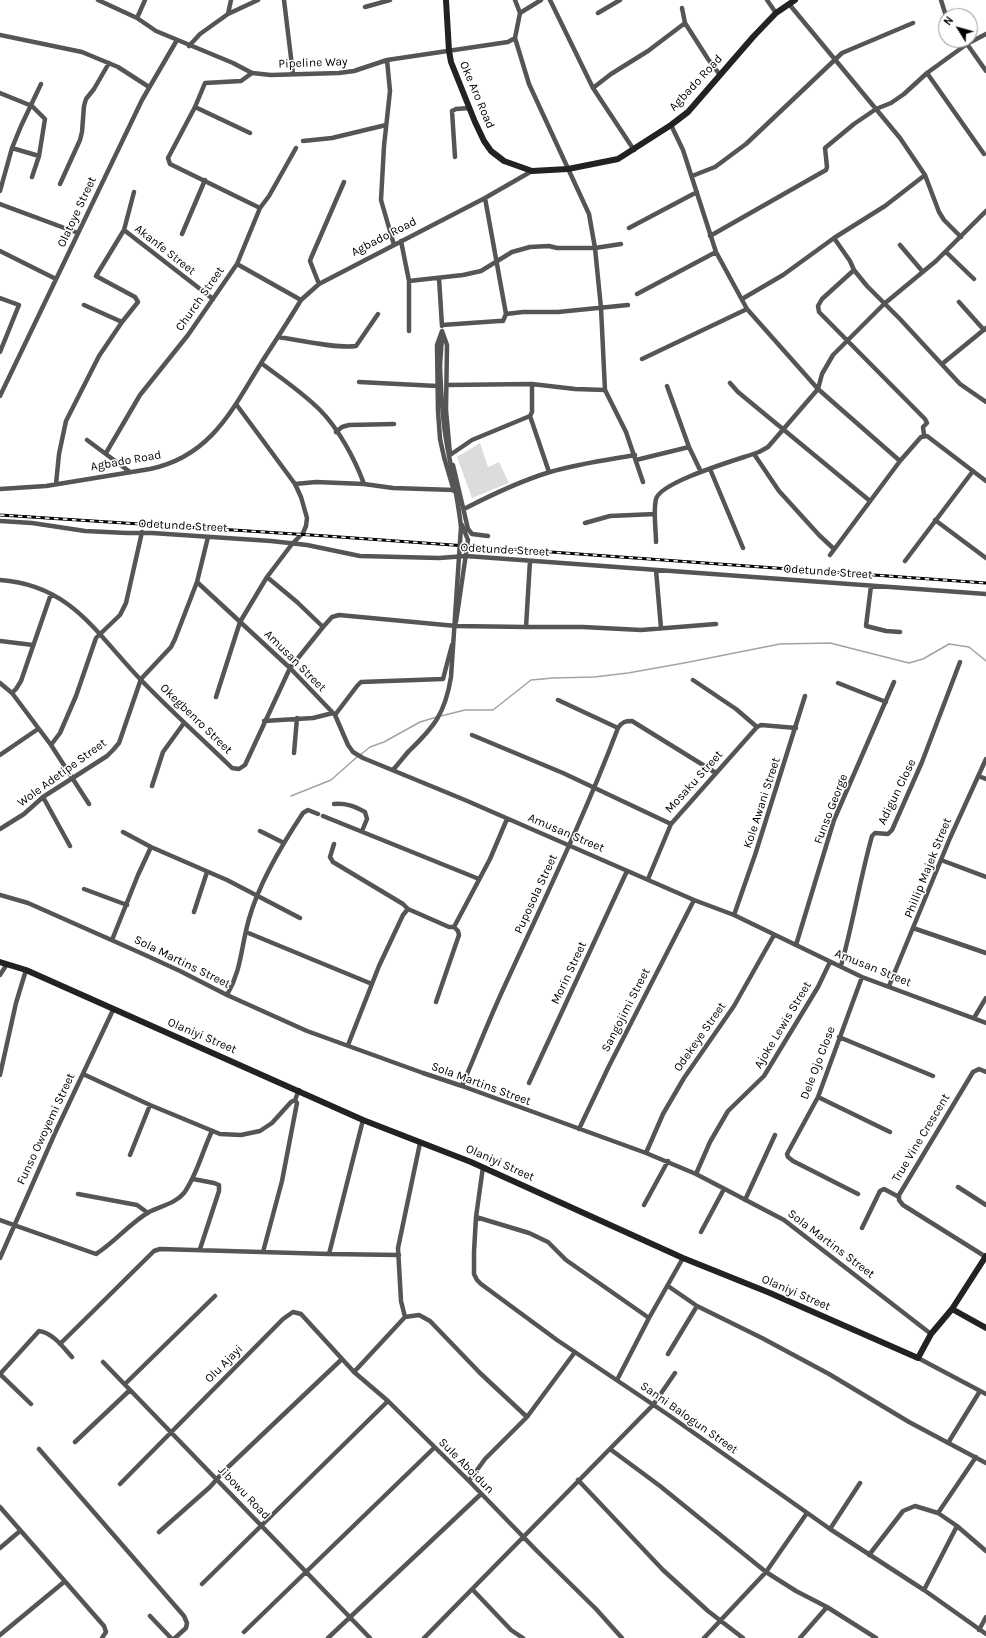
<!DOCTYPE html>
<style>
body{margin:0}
#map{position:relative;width:986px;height:1638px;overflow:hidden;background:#fff;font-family:Karla,sans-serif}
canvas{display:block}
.north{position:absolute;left:938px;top:8px;width:40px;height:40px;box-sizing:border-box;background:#fff;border:1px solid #999;border-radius:50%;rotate:307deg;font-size:11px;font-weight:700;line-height:16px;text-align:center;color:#000}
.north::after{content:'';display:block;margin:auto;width:14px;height:18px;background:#000;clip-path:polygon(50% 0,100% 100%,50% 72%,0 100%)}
</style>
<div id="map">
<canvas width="986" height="1638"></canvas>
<div class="north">N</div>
</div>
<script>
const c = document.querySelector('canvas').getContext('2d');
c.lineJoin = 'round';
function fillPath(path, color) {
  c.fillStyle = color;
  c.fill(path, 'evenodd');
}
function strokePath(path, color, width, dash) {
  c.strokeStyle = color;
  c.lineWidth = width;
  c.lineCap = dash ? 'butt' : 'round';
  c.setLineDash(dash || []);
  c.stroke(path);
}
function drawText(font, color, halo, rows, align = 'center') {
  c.font = font + ' Karla,sans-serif';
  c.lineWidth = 3;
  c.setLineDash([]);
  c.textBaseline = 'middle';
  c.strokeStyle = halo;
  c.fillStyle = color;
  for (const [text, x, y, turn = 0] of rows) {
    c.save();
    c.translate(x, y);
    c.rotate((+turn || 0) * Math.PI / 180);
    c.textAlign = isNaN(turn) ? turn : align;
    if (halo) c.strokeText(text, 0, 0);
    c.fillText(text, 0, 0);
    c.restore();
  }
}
fillPath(new Path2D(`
 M480,443L488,467L499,462L509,483L472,498L457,457Z`), '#dcdcdc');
strokePath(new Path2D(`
 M441,716L465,710H493L531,680L553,678L594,677L628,673L684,663L780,644L830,643L909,663L923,659L949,644L969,647L986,661
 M360,755L370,747L384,742L420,722L437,717
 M291,796L331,780L357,757`), '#a3a3a3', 1.5);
strokePath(new Path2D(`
 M98,0L137,18L156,31L233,63L252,73L271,75L339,73L354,71L387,60L508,42L515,38L520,13L541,0
 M284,0L293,74
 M515,0L520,13
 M550,0L593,88L634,150
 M767,0L776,13
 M941,0L946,16
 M789,4L900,138L925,175L939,212L944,220L961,237
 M365,7L390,0
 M682,8L685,23L708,59L720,75
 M598,13L620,0
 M228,14L231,0
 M137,18L145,0
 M0,35L82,52L118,67L149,87
 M515,38L529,84L589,214L595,248L601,308L605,390L626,432L643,482
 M959,40L961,43L967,44L986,71
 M189,46L200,34L228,14L258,0
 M387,60L390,91L384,146L381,200L394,245
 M252,73L241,81L205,83L195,107L168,158L170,164L260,208
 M927,73L984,154
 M593,88L611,74L648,51L685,23
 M0,93L32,106L45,119L39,156L32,177
 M195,107L250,133
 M671,125L683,150L716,252L747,309L818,389L900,461
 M303,141L332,138L386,125
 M12,148L39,156
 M455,157L452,111L456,109L469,108
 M692,176L715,167L746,144L842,53L913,23
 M60,184L80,140L82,132L84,106L86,99L94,89L109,63
 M0,191L12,148L21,126L41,84
 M0,204L78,233
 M629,228L697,192
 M124,230L213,299
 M182,234L205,180
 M710,236L826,170L827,167L825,148L854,124L876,109L891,103L904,94L927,73L967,44L986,34
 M834,238L850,261L854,270L867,286L900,319L960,384L986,402
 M401,241L409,281V331
 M900,245L923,272
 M0,251L56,279
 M946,252L974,279
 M237,264L301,300
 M854,270L822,299L818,306L819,312L925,419L927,423L923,427L924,435
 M439,278L442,326
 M409,281L463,275L481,271L512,252L530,247L549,246L557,248H595L621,244
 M319,284L310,261L311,258L344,182
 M637,294L716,252
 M0,298L19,305L0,352
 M742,299L783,275L834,238L885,206L925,175
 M959,302L984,330
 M84,305L122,322
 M506,314L523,312H558L628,305
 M442,325L499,321H503L506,314L485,198
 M278,337C298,340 338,349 356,346L378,314
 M642,359L747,309
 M261,363C281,378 302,392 320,410C338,428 355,459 364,484
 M942,364L986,328
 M440,366L442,336
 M359,382L437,386
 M730,383L738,392L870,501
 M447,385L532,384L575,389L605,390
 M667,386L689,447L701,472
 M0,396L142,100L177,40
 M530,416L549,472
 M336,432L342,427L349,425L394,424
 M87,440L130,472
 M106,453L140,395L188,335L237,264L260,208L269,196L296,148
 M450,454L446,410L447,345L442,331L437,345L438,411L440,439L444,457L454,491
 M754,454L779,491L819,535L834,549
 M450,455L472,440L530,416L532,412V384
 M636,460L689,447
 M453,465L468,529L472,534L488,536
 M710,469L743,548
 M56,484L59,454L66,421L99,356L122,322L138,302L135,297L96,276L124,230L134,192
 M295,484L316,482L364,484L393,488L454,490
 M0,489L46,486L150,469C212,456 233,408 263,360C276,340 289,320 301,300L319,284L485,198L532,171
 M464,509C491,495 520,481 550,472C577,464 606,460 635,455
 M935,520L986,558
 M0,521L32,523L85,531L127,533H152L271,541L307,545L360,556L439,558L466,556L986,594
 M585,523L610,516L655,514
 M656,542C656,529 653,512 656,499C661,481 740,459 759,452L768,447L818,389L822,374L833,355L884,304L936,261L986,211
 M830,555L900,461L921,437L927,436L986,481
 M905,561L973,471
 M656,570L661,628
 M267,577L297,602L323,627
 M0,580C72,585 97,635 142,681C171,711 202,739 232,768L239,769L245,765L290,668L323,627L332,617L339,615L456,626L526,627H583L641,630L716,624
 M197,582L290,668L335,715L348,745L353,752L363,758L465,800L694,900L734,915L862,977L986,1023
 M871,586L866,626L886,631L900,632
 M456,622L467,547L468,540L462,525
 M526,627L530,561
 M0,641L33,645
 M693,680L736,709L757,727L761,725L796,728
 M0,683L12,693L51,745L89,804
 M838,683L886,702
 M12,693L16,689L21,681L51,594
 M216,697L240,622L267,577L292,544L303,533L306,526L307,518L301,497L295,484L236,404
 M558,700L618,728
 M335,715L357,686L361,682L443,679L452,645
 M264,721L313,718L333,713
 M472,735L563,773L671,824
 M51,745L60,733L76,696L96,638L120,615L126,603L142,532
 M294,753L297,718
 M0,755L38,729
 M393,770L408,752
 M978,776L986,779
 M152,786L163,752L184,723
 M43,797L70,846
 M334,804C346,803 354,806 365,812L367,819L362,831
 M323,816L479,879
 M0,829L24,814L43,797L107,756L113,750L119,743L141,679L171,647L175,639L197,582L208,537
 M260,831L284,843
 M123,832L151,847L227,880L300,918
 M334,844L330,857L333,862L403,904L408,909L449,927H454
 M941,860L986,877
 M648,879L671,824L757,727
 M84,889L127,905
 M0,895L28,903L143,954L180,971L227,995L307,1031L423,1073L462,1086L646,1153L696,1174L784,1220L931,1334
 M194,912L207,872
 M734,915L755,855L805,696
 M913,928L986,953
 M246,932L372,984
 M112,940L138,875L151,847
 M796,945L834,820L894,682
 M841,966C853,923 860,879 872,836L875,833L888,834L892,830L922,762L960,662
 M0,975L7,964
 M889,986L950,838L986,759
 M227,995C242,969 241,946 249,919C259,883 283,843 303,813L308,810L318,814
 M436,1002L459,935L458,931L454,927L490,859L507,819
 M974,1018L986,998
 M839,1037L933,1076
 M348,1045L379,966L403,915L408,909
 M83,1074L150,1105L220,1134L241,1135L260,1131L272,1123L291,1102L295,1100
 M0,1075L16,1003L26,970
 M529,1083L627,871
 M462,1086C477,1051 490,1017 506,983C545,898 585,815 618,728C622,722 625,721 632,721L716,773
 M818,1097L890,1132
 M579,1129L609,1066L694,900
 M646,1153L663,1114L684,1078L734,1006L774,935
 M130,1155L150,1105
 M483,1167L476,1217L474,1252V1274L477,1280L481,1284L557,1340L670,1416L830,1529L924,1590L986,1634
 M696,1174L710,1142L728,1111L764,1076L818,987L830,962
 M193,1179L214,1183L219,1185V1191L200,1249
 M958,1187L986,1205
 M78,1194L137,1205L148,1213
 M858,1194L793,1161L788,1157L787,1154L818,1097L862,977
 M745,1200L775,1135
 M644,1205L668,1161
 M476,1217L529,1233L548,1242L566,1260L649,1318
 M0,1220L96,1254C115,1242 130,1223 149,1212C161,1206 176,1203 184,1193C197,1175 202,1152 212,1131
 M862,1228L880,1191L884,1189L899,1197
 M701,1232L724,1189
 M263,1252L282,1181L296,1108L297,1103L295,1100L299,1090
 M329,1254L363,1120
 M986,1257L903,1205L899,1200V1195L973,1072L979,1069L986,1072
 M0,1258L55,1133L113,1010
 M668,1286L697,1306L762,1338L829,1374L909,1422L986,1463
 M405,1317L401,1301L398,1248L420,1143
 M60,1344L154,1251L160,1249L329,1254L399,1255
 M668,1354L697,1306
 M918,1358L986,1394
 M103,1362L370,1638
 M354,1372L405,1317L419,1315L430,1321L480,1373L527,1417
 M0,1374L39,1331C53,1333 63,1347 72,1357
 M0,1374L31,1404
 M617,1380L649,1318L683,1258
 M125,1384L215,1296
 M75,1442L130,1390
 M948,1443L980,1391
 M39,1449L184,1616L187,1623L186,1628L175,1638
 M610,1449L660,1486L766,1572L796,1591L827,1607L876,1638
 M578,1480L663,1570L708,1611L743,1638
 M469,1481L485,1459L527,1417L575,1352
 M120,1484L283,1319L293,1312L301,1314L354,1372L388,1401L469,1481L537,1551L596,1609L622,1638
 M0,1507L104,1626L106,1632L102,1638
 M938,1513L976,1457
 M830,1529L860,1483
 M159,1532L210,1487L225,1470L342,1359
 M0,1548L20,1531
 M869,1555L903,1511L915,1506L938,1513L957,1526L986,1551
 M202,1584L388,1401
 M473,1590L511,1630L523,1638
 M924,1590L957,1526
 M150,1616L171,1638
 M979,1630L986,1617
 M244,1632L434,1448
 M0,1635L64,1582
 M328,1638L481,1494
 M424,1638L653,1405L675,1373
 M704,1638L766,1572L807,1513
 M800,1638L827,1607`), '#555', 4.5);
strokePath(new Path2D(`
 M446,0L449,51L451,62L475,122L484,141L491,151L504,161L532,171L568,169L618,159L671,125L688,112L753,37L776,13L795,0
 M0,962L26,970L363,1120L471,1162L683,1258L770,1293L918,1358L931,1334L952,1309L986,1256
 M952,1309L986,1328`), '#222', 6);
const rail = new Path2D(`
 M0,515L326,536L986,583`);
strokePath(rail, '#000', 3);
strokePath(rail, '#fff', 1.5, [4.5]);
strokePath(new Path2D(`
 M408,752C434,727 445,714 451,677L461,527C458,499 452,473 447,445C442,419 441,393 440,366`), '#555', 4.5);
drawText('12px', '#000', '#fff', [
 ["Pipeline Way",313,63,-2],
 ["Agbado Road",696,83,-47],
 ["Oke Aro Road",477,95,67],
 ["Olatoye Street",77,212,-65],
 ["Agbado Road",384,237,-27],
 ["Akanfe Street",165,250,38],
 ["Church Street",200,299,-55],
 ["Agbado Road",126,461,-10],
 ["Odetunde Street",183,526,3],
 ["Odetunde Street",505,550,3],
 ["Odetunde Street",828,572,4],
 ["Amusan Street",295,661,45],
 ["Okegbenro Street",196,719,44],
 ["Wole Adetipe Street",62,773,-36],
 ["Mosaku Street",694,782,-48],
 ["Adigun Close",897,792,-64],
 ["Kole Awani Street",762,803,-72],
 ["Funso George",831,809,-69],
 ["Amusan Street",566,833,23],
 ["Phillip Majek Street",928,868,-68],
 ["Puposola Street",536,894,-65],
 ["Sola Martins Street",182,962,26],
 ["Amusan Street",873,968,22],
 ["Morin Street",569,973,-65],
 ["Sangojimi Street",626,1010,-63],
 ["Ajoke Lewis Street",783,1025,-59],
 ["Olaniyi Street",202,1036,23],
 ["Odekeye Street",700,1037,-55],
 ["Dele Ojo Close",818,1063,-69],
 ["Sola Martins Street",481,1084,20],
 ["Funso Owoyemi Street",46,1129,-65],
 ["True Vine Crescent",921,1138,-59],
 ["Olaniyi Street",500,1163,24],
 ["Sola Martins Street",831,1244,37],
 ["Olaniyi Street",796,1293,23],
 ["Olu Ajayi",224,1364,-45],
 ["Sanni Balogun Street",689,1418,35],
 ["Sule Aboidun",466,1466,45],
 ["Jibowu Road",244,1493,46]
]);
</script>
